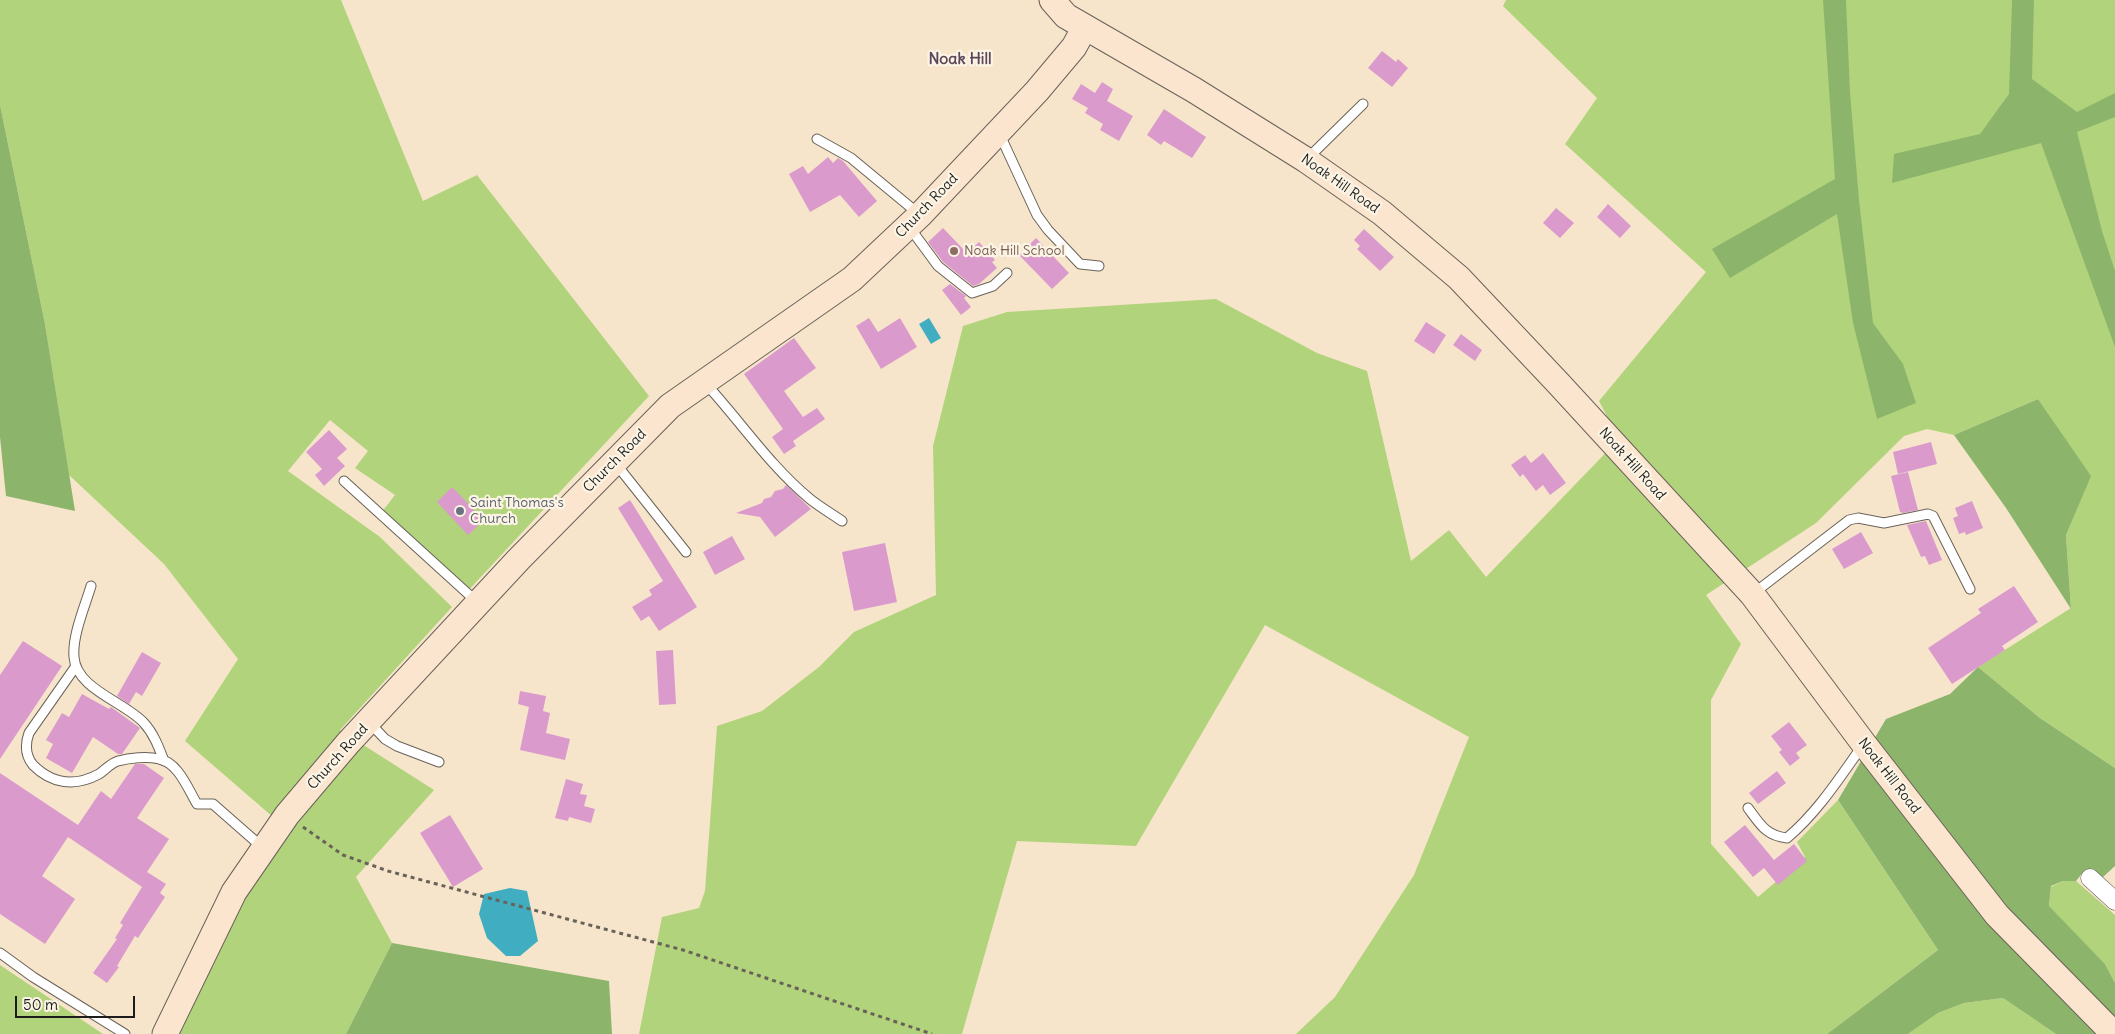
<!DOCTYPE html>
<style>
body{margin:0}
#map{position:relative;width:2115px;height:1034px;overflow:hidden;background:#f7e5cb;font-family:Delius,sans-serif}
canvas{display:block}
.scale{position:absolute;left:15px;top:996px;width:120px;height:22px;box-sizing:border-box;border:2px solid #1c1c1c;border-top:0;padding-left:6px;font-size:15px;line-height:18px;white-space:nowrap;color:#1c1c1c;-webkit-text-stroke:4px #fcf5e5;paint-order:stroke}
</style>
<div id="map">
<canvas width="2115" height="1034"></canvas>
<div class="scale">50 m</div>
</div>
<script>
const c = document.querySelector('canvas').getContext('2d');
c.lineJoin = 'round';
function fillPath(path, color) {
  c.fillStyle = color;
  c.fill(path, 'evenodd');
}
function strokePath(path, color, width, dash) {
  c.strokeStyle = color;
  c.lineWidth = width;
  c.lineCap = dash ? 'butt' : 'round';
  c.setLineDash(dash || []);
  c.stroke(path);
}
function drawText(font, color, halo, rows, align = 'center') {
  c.font = font + ' Delius,sans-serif';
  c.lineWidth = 4.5;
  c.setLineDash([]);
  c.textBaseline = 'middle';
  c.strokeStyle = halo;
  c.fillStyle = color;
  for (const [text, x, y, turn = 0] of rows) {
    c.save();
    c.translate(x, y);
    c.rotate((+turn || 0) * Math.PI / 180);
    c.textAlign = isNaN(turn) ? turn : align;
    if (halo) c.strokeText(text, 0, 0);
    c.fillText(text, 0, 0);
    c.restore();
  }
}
fillPath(new Path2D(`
 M0,0H341L423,201L477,175L649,396L465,594L381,513L395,495L355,468L368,451L330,420L288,471L380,537L452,607L340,730L434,790L356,877L392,943L346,1034H174L241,899L288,830L185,741L238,659L164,564L69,475L45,324L0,105Z
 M1506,0H2115V768L2040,718L1978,667L2071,608L2066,535L2090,476L2038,399L1954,435L1927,429L1904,436L1816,523L1706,595L1741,644L1711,700V844L1758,897L1805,857L1797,842L1838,800L1938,950L1827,1034H1296L1335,997L1414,875L1469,737L1265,625L1136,846L1017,841L962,1034H639L662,917L699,908L705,891L717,726L762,711L819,667L854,632L936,595L933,446L963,326L1007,312L1216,299L1317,353L1367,371L1411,561L1449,530L1486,577L1619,439L1599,401L1706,272L1565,144L1597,98L1503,6Z
 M2063,881H2076L2115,915V983L2105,964L2049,907L2051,887Z
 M0,965L103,1034H0Z
 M2003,998L2056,1034H1908L1938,1013L1964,1003Z`), '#b1d37b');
fillPath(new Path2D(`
 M1823,0H1846L1850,93L1859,200L1873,323L1903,364L1916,403L1877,419L1853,323L1837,214L1730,278L1712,249L1835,179Z
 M2012,0H2034L2032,79L2077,112L2115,93V117L2077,132L2102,231L2115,271V347L2041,143L1892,183L1894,154L1980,134L2009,94Z
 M0,105L45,324L75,511L6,496L0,437Z
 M2038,399L2091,476L2066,535L2071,609L2006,508L1954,435Z
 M1978,667L2040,718L2115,768V866L2103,877L2085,870L2076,881H2063L2051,886L2049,906L2105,964L2115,983V1034H2056L2003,998L1964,1003L1938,1013L1908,1034H1827L1938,950L1838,800L1886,719L1950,694Z
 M392,943L609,981L612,1034H346Z`), '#8cb56b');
fillPath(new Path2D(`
 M929,318L941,338L931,344L919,324Z
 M510,888L527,891L538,941L520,956H506L487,938L479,914L484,894Z`), '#41adc0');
fillPath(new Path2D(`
 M1382,51L1396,62L1398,59L1408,68L1392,87L1368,68Z
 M1102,82L1113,89L1107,101L1133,116L1119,141L1100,130L1103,124L1085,113L1088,108L1072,99L1081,84L1095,93Z
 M1164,109L1206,137L1192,158L1164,141L1161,145L1147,135Z
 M828,157L833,163L838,158L843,161L877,201L859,217L840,195L810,212L789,174L803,166L808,174Z
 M1608,204L1631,226L1620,238L1597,217Z
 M1556,208L1574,223L1560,238L1543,223Z
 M943,228L967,253L979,242L995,260L992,262L997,268L979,284L973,286L943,262L928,242Z
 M1364,229L1394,257L1380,271L1357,249L1360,246L1354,240Z
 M1036,238L1069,273L1052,289L1019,255Z
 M950,284L966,296L964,298L971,307L961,315L942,290Z
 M869,318L878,332L900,318L917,347L881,369L856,326Z
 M1426,322L1446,335L1434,354L1414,341Z
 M1461,334L1482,350L1475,361L1453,345Z
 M794,338L816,368L784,391L803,417L817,408L825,419L793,441L796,446L784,454L772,437L783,429L744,374Z
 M329,430L347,449L337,458L345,466L324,486L315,475L322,469L306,452Z
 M1931,442L1937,464L1898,474L1893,452Z
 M1543,453L1566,483L1550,495L1543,485L1536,491L1523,474L1520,477L1511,465L1525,455L1531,463Z
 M1908,472L1918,510L1903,513L1900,512L1891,476Z
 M786,485L811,509L775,537L760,517L736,513L762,503L764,499L771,497L775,491L783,489Z
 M452,487L484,520L468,535L437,502Z
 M630,500L697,607L659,631L649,616L641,621L632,607L652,595L649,590L663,581L618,508Z
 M1972,501L1983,528L1966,535L1965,532L1959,534L1953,518L1958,516L1955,508Z
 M1926,521L1942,560L1929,565L1925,556L1921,557L1907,525Z
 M1861,532L1873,553L1844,569L1832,549Z
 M732,536L745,559L715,575L703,552Z
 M885,543L897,602L854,611L842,552Z
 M2014,586L2038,622L2002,646L2005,650L1952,684L1928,648L1981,613L1978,609Z
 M23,641L62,666L0,759V675Z
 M673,650L676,704L659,705L656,651Z
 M142,652L161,663L142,696L136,692L129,704L117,696Z
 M520,691L546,696L543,711L550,713L546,733L570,739L565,760L520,750L529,707L518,704Z
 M82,694L109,709L111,707L140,728L122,754H118L93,737L72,773L46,758L53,744L46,740L62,713L69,717Z
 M1789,722L1807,745L1796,753L1800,758L1790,766L1779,752L1782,750L1771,736Z
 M135,764H144L164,778L137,818L169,839L147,872L166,884L160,893L165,897L138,938L135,936L117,966L119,967L107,983L93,973L117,939L115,938L123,925L120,923L142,887L68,837L42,876L75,899L45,944L0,914V773L78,825L101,791L111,799Z
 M1777,771L1786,783L1758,804L1749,793Z
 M566,779L583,784L580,794L587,795L584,806L595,809L591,823L569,817L568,821L555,818Z
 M450,815L483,869L453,887L420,833Z
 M1745,825L1774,860L1794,844L1807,861L1778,885L1764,868L1753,877L1724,842Z`), '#da9bcc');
const lane = new Path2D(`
 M1000,135L1037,215L1048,230L1080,264L1099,266
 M817,139L851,158L920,215
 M1308,158L1363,104
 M910,228L938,266L972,293L993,286L1007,273
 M706,384C741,422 770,466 810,499C820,507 832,514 842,521
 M616,464L686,552
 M344,481L477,602
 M91,586C85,606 72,636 74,657C76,689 125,702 144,723C154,734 159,748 164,761
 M1754,593L1849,520L1858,518L1884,523L1928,514L1933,516L1970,589
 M76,666L29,733C25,744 25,755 33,765C52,784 75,787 99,774C105,770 111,763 118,761C129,758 147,756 159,759C178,762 188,789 197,804H213L262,847
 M369,722L385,739L397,746L439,762
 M1748,808C1760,824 1766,836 1787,838C1818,812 1840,777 1863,745
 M0,953L33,977L125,1034`);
const street = new Path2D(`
 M2090,878L2115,901`);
const secondary = new Path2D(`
 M1052,0L1066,16L1194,90L1306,160L1382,213L1459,278L1559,384L1752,594L1864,744L1997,915L2114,1034
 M165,1034L234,892L287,815L348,743L519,559L670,406L852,279L920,215L1037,91L1074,47L1085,27`);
strokePath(lane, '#696259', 11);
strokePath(street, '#696259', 19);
strokePath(secondary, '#696259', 27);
strokePath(new Path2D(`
 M303,827L343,855L388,871L683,950L932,1034`), '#696259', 3, [4, 4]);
strokePath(lane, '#fff', 9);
strokePath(street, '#fff', 18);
strokePath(secondary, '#fbe5cf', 25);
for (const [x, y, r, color] of [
 [954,251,5,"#8d6e63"],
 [460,511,5,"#6b7280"]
]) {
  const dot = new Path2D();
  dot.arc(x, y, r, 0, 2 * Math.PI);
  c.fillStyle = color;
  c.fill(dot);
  strokePath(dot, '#fcf5e5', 2);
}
drawText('14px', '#1c1c1c', '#fcf5e5', [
 ["Noak Hill Road",1340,184,35],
 ["Church Road",927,206,-46],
 ["Church Road",615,461,-45],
 ["Noak Hill Road",1632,464,48],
 ["Church Road",338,757,-48],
 ["Noak Hill Road",1889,776,52]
]);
drawText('14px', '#785e54', '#fcf5e5', [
 ["Noak Hill School",964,251]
], 'left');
drawText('14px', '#5b616d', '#fcf5e5', [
 ["Saint Thomas's",470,503],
 ["Church",470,519]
], 'left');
drawText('bold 16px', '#5e485a', '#fcf5e5', [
 ["Noak Hill",960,59]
]);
</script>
